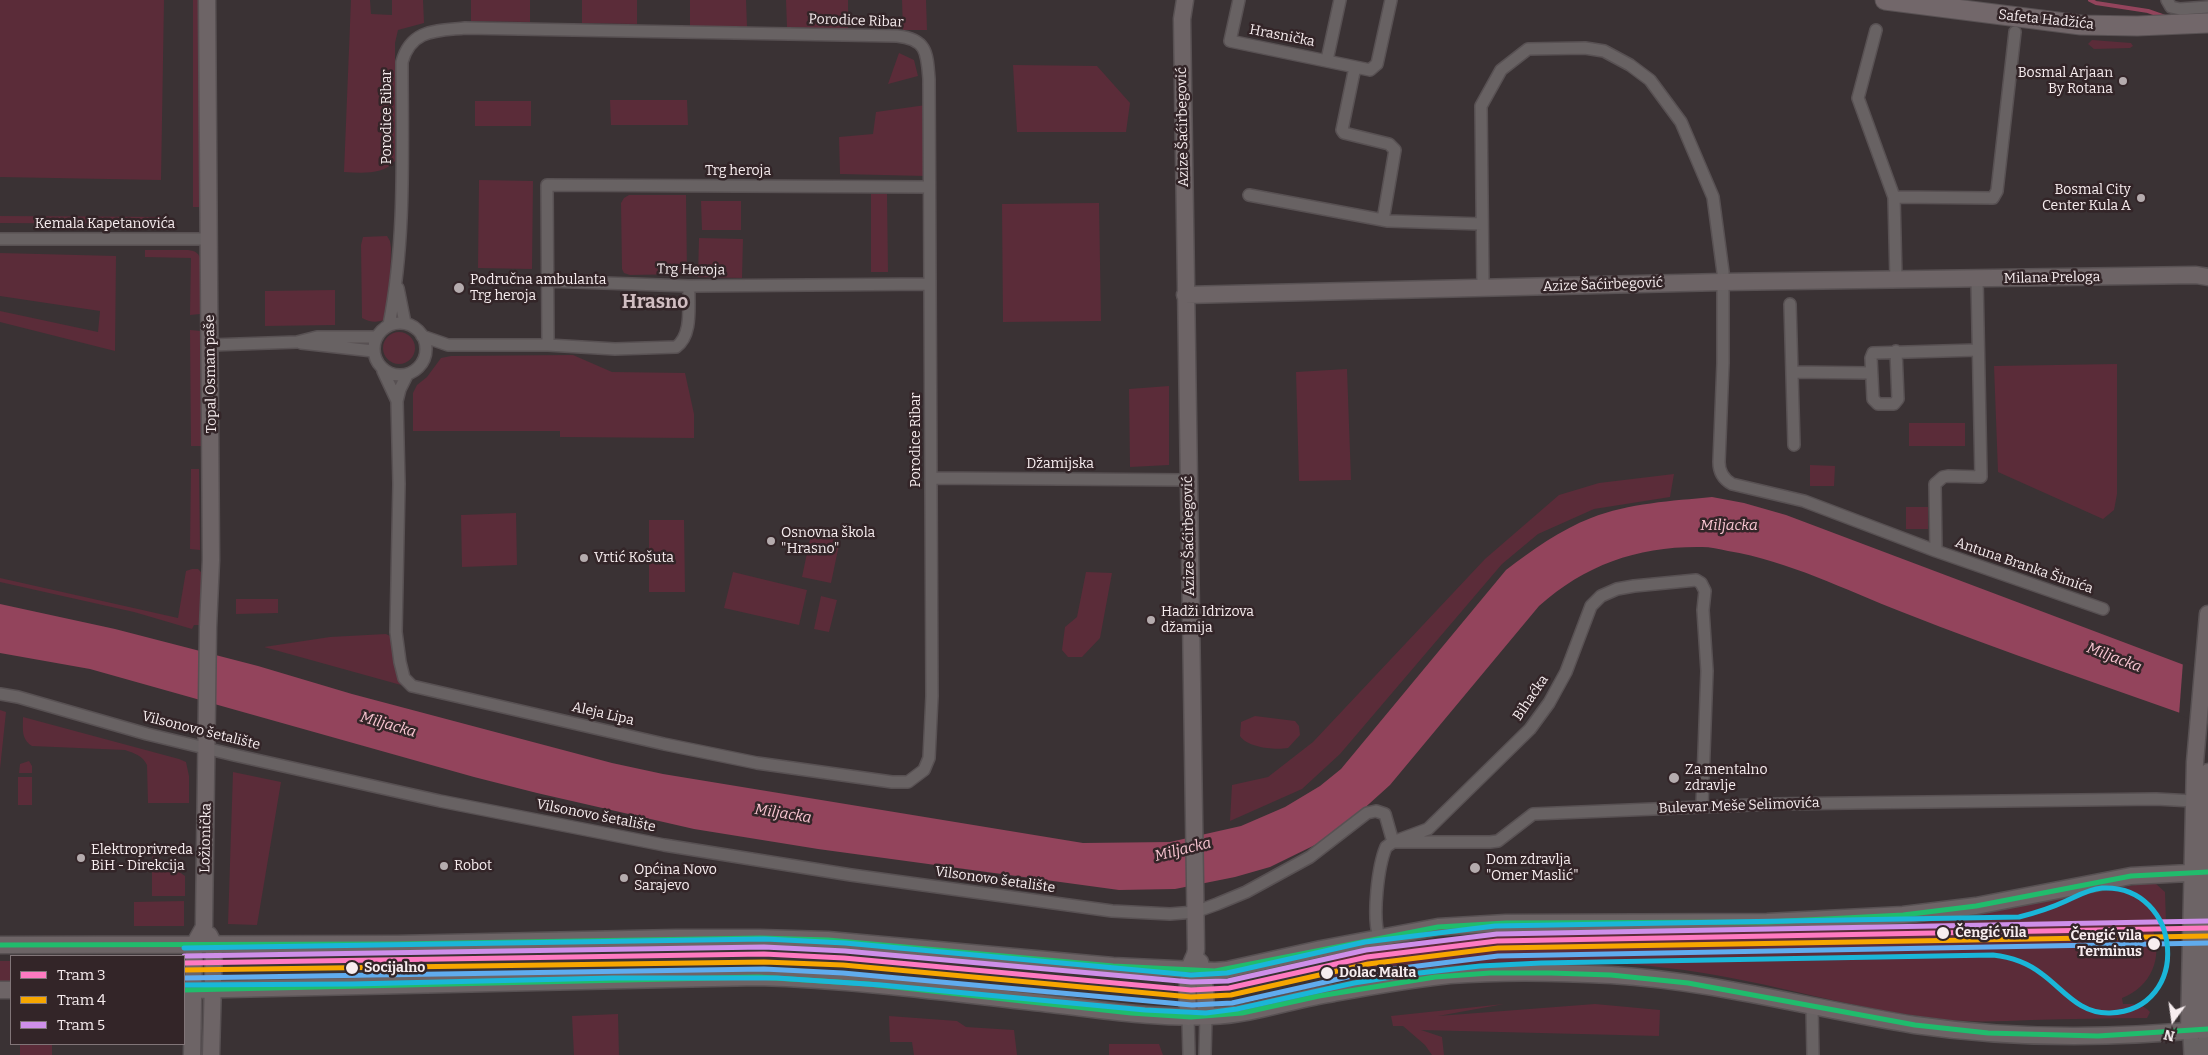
<!DOCTYPE html>
<meta charset="utf-8">
<style>
body{margin:0}
#map{position:relative;width:2208px;height:1055px;overflow:hidden;background:#3a3234;font-family:Bitter,serif}
canvas{display:block}
.legend{position:absolute;left:10px;top:955px;width:175px;height:90px;box-sizing:border-box;background:#332528;border:1px solid #817578;margin:0;padding:6px 9px;list-style:none;font-size:15px;color:#f7edef}
.legend li{display:flex;align-items:center;gap:10px;height:25px}
.legend b{width:25px;border:1px solid #817578}
.north{position:absolute;left:2148px;top:995px;width:50px;height:50px;-webkit-text-stroke:4px #332528;paint-order:stroke;rotate:194deg;font-size:14px;font-weight:700;line-height:20px;text-align:center;color:#f7edef}
.north::after{content:'';display:block;margin:auto;width:18px;height:22px;background:#f7edef;clip-path:polygon(50% 0,100% 100%,50% 72%,0 100%)}
</style>
<div id="map">
<canvas width="2208" height="1055"></canvas>
<ul class="legend">
<li><b style="height:6px;background:#fe7ac1"></b>Tram 3</li>
<li><b style="height:6px;background:#f7a600"></b>Tram 4</li>
<li><b style="height:6px;background:#ce8fe9"></b>Tram 5</li>
</ul>
<div class="north">N</div>
</div>
<script>
const c = document.querySelector('canvas').getContext('2d');
c.lineJoin = 'round';
function fillPath(path, color) {
  c.fillStyle = color;
  c.fill(path, 'evenodd');
}
function strokePath(path, color, width, dash) {
  c.strokeStyle = color;
  c.lineWidth = width;
  c.lineCap = dash ? 'butt' : 'round';
  c.setLineDash(dash || []);
  c.stroke(path);
}
function drawText(font, color, halo, rows, align = 'center') {
  c.font = font + ' Bitter,serif';
  c.lineWidth = 5;
  c.setLineDash([]);
  c.textBaseline = 'middle';
  c.strokeStyle = halo;
  c.fillStyle = color;
  for (const [text, x, y, turn = 0] of rows) {
    c.save();
    c.translate(x, y);
    c.rotate((+turn || 0) * Math.PI / 180);
    c.textAlign = isNaN(turn) ? turn : align;
    if (halo) c.strokeText(text, 0, 0);
    c.fillText(text, 0, 0);
    c.restore();
  }
}
fillPath(new Path2D(`
 M0,0H164L161,180L0,177Z
 M193,0H205L203,207H193Z
 M351,0H370L371,14L392,15V0H423L424,23L398,30L395,43V161C383,175 362,173 344,172Z
 M471,0H530V22L471,21Z
 M582,0H637V24L582,23Z
 M690,0H746L747,27L690,26Z
 M786,0H848V29L787,27Z
 M902,0H926L927,30H903Z
 M2092,40L2131,43L2133,46L2130,48L2094,49L2088,44Z
 M899,53L914,60L918,76L888,84Z
 M1013,65L1097,66L1130,103L1126,132H1017Z
 M610,100H687L688,125H611Z
 M475,101H531V126H475Z
 M926,105V176L840,174L839,137L873,134L876,112Z
 M479,180L533,181L532,269L478,268Z
 M871,194H887L888,272H871Z
 M629,195H686L687,274L630,275L624,273L622,269L621,203L624,198Z
 M701,201H741V230H702Z
 M1099,203L1101,321L1003,322L1002,204Z
 M0,216L167,217V224L0,223Z
 M387,236L390,241L391,248L389,317C382,323 370,323 362,318L361,245L363,237Z
 M699,238L743,239L742,278L698,277Z
 M145,250H188C196,251 199,253 201,261L200,314L190,315L191,258L145,257Z
 M0,253L116,256L115,351L0,322V311L98,332L100,311L0,296Z
 M335,290V325L265,326V291Z
 M190,330L201,331L202,446H191Z
 M383 348a16 16 0 1 1 32 0a16 16 0 1 1-32 0Z
 M573,355L612,372L685,373L694,414V438L560,437V431H413V393L417,385L427,377L441,358L451,356Z
 M2117,364V494L2114,510L2103,519L1998,472L1994,366Z
 M1347,369L1351,480L1299,481L1296,372Z
 M1169,386V465L1130,467L1129,389Z
 M1909,423H1965V446H1909Z
 M1810,465L1835,466L1834,486H1810Z
 M191,469H199L200,550L190,549Z
 M1674,474L1670,497L1594,509L1538,534L1502,564L1340,754L1302,789L1230,821L1232,785L1268,777L1313,742L1485,559L1559,495L1599,483Z
 M1906,507H1928V529H1906Z
 M516,513L517,565L462,567L461,515Z
 M649,520H684L685,592H649Z
 M811,534L840,540L831,583L802,577Z
 M192,569H198L203,574L204,625H194L192,629L134,612L0,582V578L178,618L186,571Z
 M733,572L807,590L799,625L724,608Z
 M1086,572L1112,573L1100,638L1082,657H1068L1062,650L1065,627L1077,617Z
 M821,596L837,600L829,632L814,629Z
 M236,599H278V613L236,614Z
 M386,634L392,637L396,672L401,685L264,647L330,637Z
 M0,710L6,712L0,769Z
 M1255,716L1295,721L1299,726L1300,735L1288,748C1275,750 1248,748 1240,736L1241,722Z
 M23,717L179,759L186,762L189,776V803H148L147,765C143,756 134,753 125,750L32,746C21,739 23,729 23,717Z
 M29,761L32,766V773H19L20,764Z
 M233,772L281,782L257,925L228,924Z
 M18,777H32V805H18Z
 M152,853L185,876V896H152Z
 M2146,883H2155L2165,892L2166,923L2152,928C2164,957 2151,987 2122,998L2123,1004C2133,1004 2142,1003 2150,1012L2147,1018C2109,1018 2070,1019 2032,1020C2002,1021 1972,1023 1942,1019C1855,1010 1771,982 1684,970C1568,954 1451,960 1336,982L1332,959L1428,939L1486,934L1808,929L1922,923Z
 M184,901V926H134V902Z
 M0,961H11V985H0Z
 M1504,1004L1438,1016L1595,1004L1660,1010L1659,1036L1421,1030L1442,1037L1444,1055H1432L1425,1045L1403,1026H1393L1391,1016Z
 M618,1014L619,1055H574L572,1016Z
 M889,1016L957,1021L966,1027L1014,1030L1017,1055H914L912,1042H890Z
 M20,1044H52V1055H20Z
 M1109,1044H1159L1163,1055H1109Z`), '#5b2c39');
fillPath(new Path2D(`
 M1712,497L1744,503L1786,515L2208,674V723C2106,686 2003,652 1902,612C1845,590 1789,561 1728,551C1719,549 1710,547 1702,547C1639,546 1586,564 1539,606L1390,785L1339,831L1317,844L1270,867L1235,877L1175,889L1119,890L818,849L694,829L537,793L474,777L90,669L0,653V604L115,629L258,666L352,694L612,763L663,774L1083,843L1170,842L1241,826L1285,807L1320,786L1341,769L1506,570C1532,550 1560,530 1591,518C1629,503 1672,501 1712,497Z`), '#93445c');
fillPath(new Path2D(`
 M2183,662L2208,671V725L2179,715Z`), '#3a3234');
strokePath(new Path2D(`
 M2090,0L2096,3L2148,11L2165,17`), '#93445c', 4);
const street = new Path2D(`
 M1239,0L1230,41L1370,70L1377,64L1391,0
 M2167,0L2171,7L2180,9L2208,7
 M1876,30L1858,98L1894,197L1896,279
 M1327,60L1340,0
 M1355,67L1342,130L1344,133L1389,144L1395,150L1383,220
 M1249,195L1388,221L1482,224
 M1894,197L1993,198L1997,191L2015,32
 M0,239H209
 M547,281L689,286L930,284
 M689,286C688,306 693,335 676,347L615,349L548,345L547,185L929,187
 M398,288L405,323
 M1483,288L1481,106L1501,70L1528,49L1585,48L1604,51L1630,65L1650,80L1681,122L1713,197L1723,272V363L1719,462C1719,472 1723,479 1732,484L1804,501L1936,551L2103,609
 M1790,304L1794,445
 M374 349a26 26 0 1 1 52 0a26 26 0 1 1-52 0Z
 M389,325C406,239 402,149 402,62C411,29 436,31 465,28L897,36C927,39 927,53 929,79L932,696L929,758L924,770L908,782H892L757,763L664,744L412,686L404,678L400,662L396,632L399,484L397,401L400,389L407,375
 M422,336L448,345H548
 M301,343L373,351
 M211,345L297,342L317,337H376
 M1896,351L1898,399L1894,404H1878L1873,399L1871,358L1873,353L1978,350
 M383,371L397,401
 M1792,372L1871,373
 M931,478L1188,480
 M1936,551L1935,484L1943,477L1948,476L1981,477L1977,279
 M0,694L18,697L147,734L234,755L440,801L664,845L851,875L1112,911L1170,914L1195,912L1217,904L1246,892L1310,857L1367,813L1376,811L1385,814L1393,842L1428,829L1530,729L1549,703L1566,672L1591,606L1601,596L1617,589L1634,586L1696,580L1701,583L1705,591L1703,610L1707,671L1702,806
 M1379,937C1372,917 1378,866 1386,847L1393,842H1490L1498,841L1533,814L1774,804L2156,799L2193,801
 M1812,1006L1813,1055
 M1188,1017L1189,1055
 M2204,1030L2205,1055
 M2189,1031L2200,1055
 M2189,1035L2190,1055
 M1205,1055L1206,1016`);
const secondary = new Path2D(`
 M1185,0L1182,19L1196,949C1196,957 1191,960 1190,968C1187,984 1187,1000 1188,1017
 M1185,295L1722,282L2196,275L2208,277
 M209,935L214,945L211,1055
 M0,945L397,944L676,938H760L828,940L1113,966L1215,971L1227,970L1321,949L1438,927L1506,923L1767,922L1903,915L1976,906L2131,876L2208,872
 M1200,962L1205,990L1206,1016
 M0,990H11
 M184,990L758,977C857,980 953,993 1051,1004C1104,1010 1158,1019 1211,1016C1253,1015 1293,999 1334,993C1372,986 1411,979 1450,975C1503,971 1558,972 1611,975C1714,981 1814,1009 1915,1025C2012,1039 2111,1039 2208,1029
 M2204,1030L2205,872L2208,772
 M2189,1031L2195,762L2208,614
 M192,1055L194,945L204,927V922L208,627L211,560L207,0`);
const primary = new Path2D(`
 M1885,0L2081,25L2137,26L2208,23`);
strokePath(street, '#585153', 14);
strokePath(secondary, '#585153', 19);
strokePath(primary, '#585153', 21);
strokePath(street, '#686263', 11);
strokePath(secondary, '#6d6466', 16);
strokePath(primary, '#72676a', 19);
strokePath(new Path2D(`
 M0,945L397,944L760,938L828,940L1113,966L1215,971L1438,927L1506,923L1767,922L1903,915L1976,906L2131,876L2208,872
 M184,990L758,977L868,984L1131,1013L1191,1017L1242,1013L1319,996L1435,977L1490,973H1551L1611,975L1688,983L1915,1025L1988,1033L2098,1036L2208,1029`), '#20bc6c', 5);
strokePath(new Path2D(`
 M184,963L764,954L844,958L1191,990L1229,988L1367,957L1497,941L2208,928`), '#fe7ac1', 5);
strokePath(new Path2D(`
 M184,970L764,962L843,965L1191,997L1231,995L1368,964L1498,948L2208,936`), '#f7a600', 5);
strokePath(new Path2D(`
 M184,956L764,947L845,951L1191,982L1228,981L1366,950L1497,934L2208,921`), '#ce8fe9', 5);
strokePath(new Path2D(`
 M184,978L764,969L843,973L1192,1005L1232,1003L1370,972L1498,956L2208,943`), '#60acee', 5);
strokePath(new Path2D(`
 M184,948L765,939L845,943L1191,975L1227,973L1365,942L1495,926L2019,917C2035,913 2051,908 2066,901C2077,896 2089,889 2102,888C2183,884 2193,1010 2110,1013C2079,1014 2064,990 2042,974C2028,963 2011,957 1993,955L1541,963L1480,966L1411,974L1354,983L1237,1009L1206,1013L1145,1010L881,985L777,978H613L352,984L184,985`), '#1ab6d8', 5);
for (const [x, y, r, color] of [
 [2123,81,5,"#b5acae"],
 [2141,198,5,"#b5acae"],
 [459,288,6,"#b5acae"],
 [771,541,5,"#b5acae"],
 [584,558,5,"#b5acae"],
 [1151,620,5,"#b5acae"],
 [1674,778,6,"#b5acae"],
 [81,858,5,"#b5acae"],
 [444,866,5,"#b5acae"],
 [1475,868,6,"#b5acae"],
 [624,878,5,"#b5acae"],
 [1943,933,7,"#f7edef"],
 [2154,944,7,"#f7edef"],
 [352,968,7,"#f7edef"],
 [1327,973,7,"#f7edef"]
]) {
  const dot = new Path2D();
  dot.arc(x, y, r, 0, 2 * Math.PI);
  c.fillStyle = color;
  c.fill(dot);
  strokePath(dot, '#332528', 2);
}
drawText('14px', '#f7edef', '#332528', [
 ["Safeta Hadžića",2046,20,6],
 ["Porodice Ribar",856,21,2],
 ["Hrasnička",1282,36,11],
 ["Porodice Ribar",387,117,-90],
 ["Azize Šaćirbegović",1183,127,-91],
 ["Trg heroja",738,171],
 ["Kemala Kapetanovića",105,224],
 ["Trg Heroja",691,270,1],
 ["Milana Preloga",2052,278,-1],
 ["Azize Šaćirbegović",1603,285,-2],
 ["Topal Osman paše",211,374,-91],
 ["Porodice Ribar",916,440,-90],
 ["Džamijska",1060,464],
 ["Azize Šaćirbegović",1189,536,-91],
 ["Antuna Branka Šimića",2024,566,19],
 ["Bihaćka",1531,698,-56],
 ["Aleja Lipa",603,714,13],
 ["Vilsonovo šetalište",201,731,14],
 ["Bulevar Meše Selimovića",1739,806,-2],
 ["Vilsonovo šetalište",596,816,11],
 ["Ložionička",206,838,-89],
 ["Vilsonovo šetalište",995,880,8]
]);
drawText('14px', '#f7edef', '#332528', [
 ["Bosmal Arjaan",2113,73,"right"],
 ["By Rotana",2113,89,"right"],
 ["Bosmal City",2131,190,"right"],
 ["Center Kula A",2131,206,"right"],
 ["Područna ambulanta",470,280],
 ["Trg heroja",470,296],
 ["Osnovna škola",781,533],
 ["\"Hrasno\"",781,549],
 ["Vrtić Košuta",594,558],
 ["Hadži Idrizova",1161,612],
 ["džamija",1161,628],
 ["Za mentalno",1685,770],
 ["zdravlje",1685,786],
 ["Elektroprivreda",91,850],
 ["BiH - Direkcija",91,866],
 ["Dom zdravlja",1486,860],
 ["\"Omer Maslić\"",1486,876],
 ["Robot",454,866],
 ["Općina Novo",634,870],
 ["Sarajevo",634,886]
], 'left');
drawText('bold 14px', '#f7edef', '#332528', [
 ["Čengić vila",1955,933],
 ["Čengić vila",2142,936,"right"],
 ["Terminus",2142,952,"right"],
 ["Socijalno",364,968],
 ["Dolac Malta",1339,973]
], 'left');
drawText('italic 15px', '#f9c6d2', '#332528', [
 ["Miljacka",1729,526],
 ["Miljacka",2114,658,21],
 ["Miljacka",388,725,16],
 ["Miljacka",783,814,9],
 ["Miljacka",1183,850,-14]
]);
drawText('bold 19px', '#d1bec2', '#332528', [
 ["Hrasno",655,303]
]);
</script>
